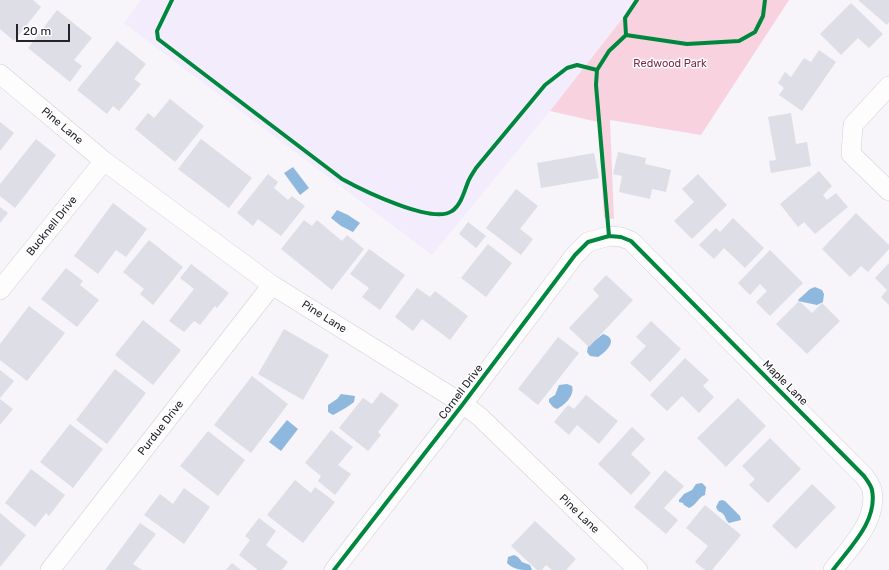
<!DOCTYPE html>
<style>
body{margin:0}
#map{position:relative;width:889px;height:570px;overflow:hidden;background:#f7f4fa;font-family:Rubik,sans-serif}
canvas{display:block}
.scale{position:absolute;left:16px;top:24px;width:54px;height:18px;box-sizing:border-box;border:2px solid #25222a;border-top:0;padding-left:5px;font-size:12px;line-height:14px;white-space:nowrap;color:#25222a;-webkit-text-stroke:3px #fff;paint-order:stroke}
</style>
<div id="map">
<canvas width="889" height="570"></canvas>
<div class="scale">20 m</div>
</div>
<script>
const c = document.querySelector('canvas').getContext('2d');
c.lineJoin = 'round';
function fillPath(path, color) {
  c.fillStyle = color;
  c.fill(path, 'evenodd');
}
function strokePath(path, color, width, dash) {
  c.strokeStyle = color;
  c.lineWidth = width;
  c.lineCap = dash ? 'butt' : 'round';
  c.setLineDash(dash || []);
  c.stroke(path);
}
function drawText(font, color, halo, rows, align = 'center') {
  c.font = font + ' Rubik,sans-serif';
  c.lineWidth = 3;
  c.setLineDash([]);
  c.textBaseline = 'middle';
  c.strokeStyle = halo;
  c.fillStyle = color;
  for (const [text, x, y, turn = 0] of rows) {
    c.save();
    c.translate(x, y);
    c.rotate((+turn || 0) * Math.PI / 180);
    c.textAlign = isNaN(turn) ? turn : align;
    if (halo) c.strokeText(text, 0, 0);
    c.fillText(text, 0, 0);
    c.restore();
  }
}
fillPath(new Path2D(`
 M141,0H637L550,111L432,255L124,23Z`), '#f3ecfc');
fillPath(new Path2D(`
 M637,0H789L701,135L610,120L614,219L604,218L598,122L550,111Z`), '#f8d2df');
fillPath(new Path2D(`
 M293,167L309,188L300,195L284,173Z
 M337,210L348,215L360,223L353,232L341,226L331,218Z
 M815,287L822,290L824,294L823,302L817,305L798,301L799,299L810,289Z
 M603,334C620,339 606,352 598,357L590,356L587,352L588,346Z
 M567,384L572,386C575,395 565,405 557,409L553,407L549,402V399L555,395L559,385Z
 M341,394L355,396L354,402C351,405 337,413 333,415L328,412V405L337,399Z
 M287,420L298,429L281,451L269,442Z
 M702,483L706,487L705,495C698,497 697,505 689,508L684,505L683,503L679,502V500L684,494L692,490L696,484Z
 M722,500L725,501L740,516L741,520L729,523C725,520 726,516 722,513C719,511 718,512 716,507L719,501Z
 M514,555L518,557L522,562L530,565L532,570C523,570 513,570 507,563L508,557Z`), '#8fb8df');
fillPath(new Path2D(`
 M0,0H33L41,7L14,41L0,29Z
 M858,0H889V22L887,25Z
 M851,3L883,34L869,48L858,38L841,55L820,34Z
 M57,10L92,38L74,60L82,66L70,82L28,48Z
 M117,41L146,64L134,79L141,84L119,111L113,106L107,114L77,90Z
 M819,50L836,62L802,111L779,95L784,88L778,83L785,72L791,77L804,58L811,62Z
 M170,99L204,126L175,162L135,129L148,113L154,118Z
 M791,113L796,144L807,142L811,166L771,173L769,161L776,160L768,117Z
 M0,122L14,133L0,151Z
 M36,139L56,155L15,208L0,196V184Z
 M201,139L252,178L229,208L178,169Z
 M618,152L646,158L645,164L671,170L666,192L652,189L650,199L619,192L622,176L613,174Z
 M594,153L599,178L541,188L537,163Z
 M819,171L832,186L823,195L827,200L836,193L848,207L815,234L804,222L798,227L780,204Z
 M268,174L278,182L274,188L288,200L292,196L305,206L281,236L258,219L253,226L237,213Z
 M698,174L727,205L692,239L674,221L694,202L682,189Z
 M516,189L538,206L520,229L533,239L521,255L486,228Z
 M113,203L147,229L126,257L116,250L98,274L74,256Z
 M0,207L8,213L0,223Z
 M856,213L889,245V249L868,272L861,266L850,277L822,249Z
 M733,218L764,248L745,268L724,248L714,259L699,245L716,228L720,232Z
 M304,220L312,226L317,220L342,241L347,235L364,249L332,290L281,249Z
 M468,222L486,236L476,248L459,234Z
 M149,240L183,267L153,305L140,294L144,289L123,272Z
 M488,244L512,263L486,297L461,278Z
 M369,249L405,275L380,310L362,297L369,288L350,274Z
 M770,250L803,283L770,316L756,302L767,291L760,284L750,295L738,283Z
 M889,263V305L881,297L887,290L875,278Z
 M191,264L229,293L217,308L215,306L200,325L194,321L184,332L169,321L194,289L180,278Z
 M66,268L83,281L80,285L99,300L77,327L41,299Z
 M606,275L633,300L589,347L569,328L599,296L593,289Z
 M417,288L430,297L435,291L468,316L450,340L422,319L413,331L395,317Z
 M799,301L812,313L822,303L840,321L807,354L776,324Z
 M29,306L65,333L27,381L0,360V344Z
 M143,320L181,350L153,385L115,355Z
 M651,321L681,349L650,382L630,363L646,346L636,337Z
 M284,329L329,355L303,400L258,374Z
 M558,337L579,353L538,405L518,389Z
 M685,358L709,380L703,386L714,397L699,413L682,396L667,411L650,395Z
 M115,369L146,393L107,444L76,420Z
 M0,370L14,381L0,398Z
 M252,376L288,404L251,453L214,425Z
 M381,392L399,405L378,432L381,435L368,451L339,428L363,398L372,404Z
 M586,395L618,421L599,444L577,425L569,435L554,422L568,405L574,409Z
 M738,398L766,426L726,467L697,438Z
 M0,399L13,409L0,425Z
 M70,424L103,449L73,488L40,462Z
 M632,427L645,439L631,454L651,473L631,495L598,464Z
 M331,430L353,447L338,465L351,474L335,495L318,481L321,476L305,463Z
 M208,431L245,460L218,496L180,466Z
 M770,438L801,469L768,503L749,485L755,479L742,466Z
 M31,469L65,495L49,516L46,513L35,527L5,503Z
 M665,470L684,486L664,508L678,520L666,534L634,507Z
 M295,480L311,493L315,487L335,502L303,543L267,515Z
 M812,484L836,507L796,549L772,526Z
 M184,488L210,507L184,544L144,515L160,494L173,504Z
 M705,505L741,535L712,570H705L695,562L708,546L686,528Z
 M0,513L26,535L0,567Z
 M259,518L276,531L266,545L288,562L282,570H258L239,555L250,540L245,536Z
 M535,521L576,559L566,570H552L546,565L542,570H537L511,546Z
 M140,523L156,534L133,564L142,570H105Z
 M232,563L241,570H226Z`), '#dddee6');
const minor = new Path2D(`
 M0,74L104,161L272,285L463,404L480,417L638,570
 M889,86L853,125L851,154L889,191
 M0,290L104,161
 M50,570L272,285
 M334,570L463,404L575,255L588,242L609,236L621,237L631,241L864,476C867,480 871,485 872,490C878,521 850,547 833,570`);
strokePath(minor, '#d2cfd6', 20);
strokePath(minor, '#fefdfe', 19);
strokePath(new Path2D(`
 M172,0L157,31L158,39L342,179C362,190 433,225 452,211C461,205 464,192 468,182C470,177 473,173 476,168L545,85L567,68L577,65L597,70
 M626,35L687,44L739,41L755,32L763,16L765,0
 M609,236L596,85L597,70L609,51L626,35L625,18L637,0
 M334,570L463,404L575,255L588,242L609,236L621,237L631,241L864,476C867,480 871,485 872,490C878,521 850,547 833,570`), '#00873e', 4);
drawText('11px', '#85294b', '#fff', [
 ["Redwood Park",670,64]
]);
drawText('11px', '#25222a', '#fff', [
 ["Pine Lane",62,126,40],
 ["Bucknell Drive",52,226,-51],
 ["Pine Lane",324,317,32],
 ["Maple Lane",785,383,45],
 ["Cornell Drive",461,392,-53],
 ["Purdue Drive",161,428,-52],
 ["Pine Lane",579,514,44]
]);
</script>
